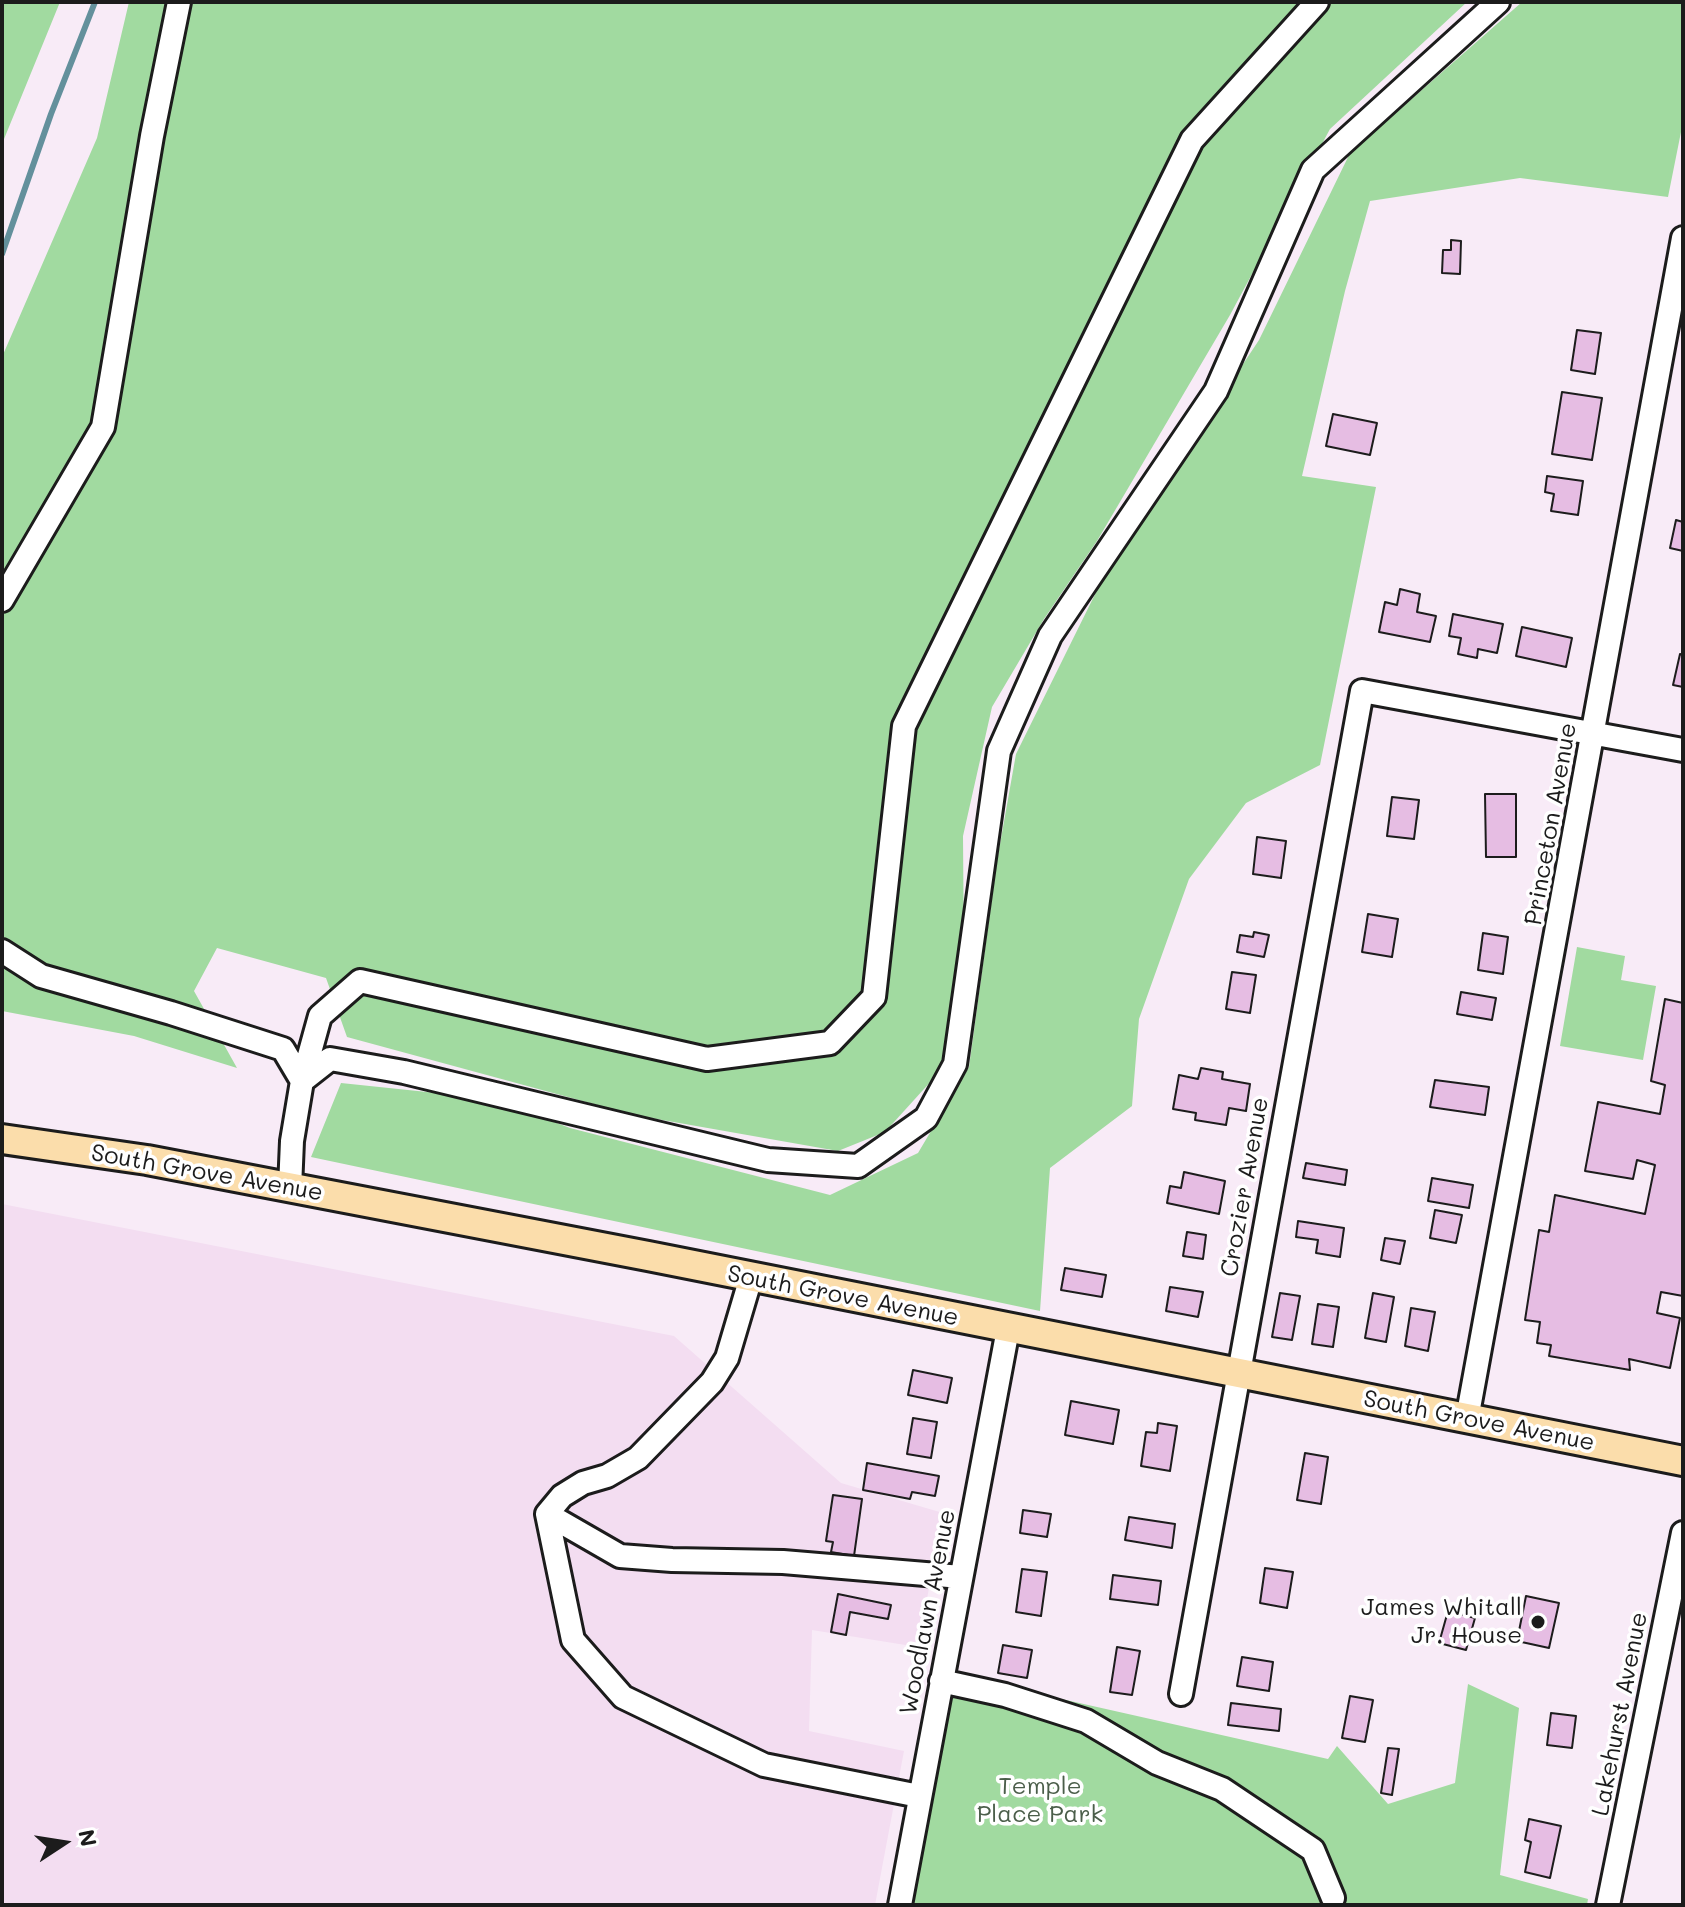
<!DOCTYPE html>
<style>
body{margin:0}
#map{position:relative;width:1685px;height:1907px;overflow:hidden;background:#f8ebf7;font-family:Mali,sans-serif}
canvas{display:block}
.frame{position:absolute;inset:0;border:4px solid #1c1c1c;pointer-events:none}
.north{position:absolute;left:24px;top:1803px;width:80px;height:80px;-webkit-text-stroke:6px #fff;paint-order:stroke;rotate:78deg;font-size:22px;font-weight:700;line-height:32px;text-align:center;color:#1c1c1c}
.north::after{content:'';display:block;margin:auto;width:28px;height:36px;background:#1c1c1c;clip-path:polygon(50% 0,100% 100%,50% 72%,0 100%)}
</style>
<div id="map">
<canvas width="1685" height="1907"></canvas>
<div class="frame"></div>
<div class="north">N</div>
</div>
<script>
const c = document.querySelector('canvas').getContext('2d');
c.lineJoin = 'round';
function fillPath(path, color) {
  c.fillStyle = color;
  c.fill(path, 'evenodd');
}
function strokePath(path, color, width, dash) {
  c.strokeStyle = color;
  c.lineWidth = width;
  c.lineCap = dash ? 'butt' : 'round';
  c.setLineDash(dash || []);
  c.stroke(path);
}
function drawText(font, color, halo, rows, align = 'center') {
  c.font = font + ' Mali,sans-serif';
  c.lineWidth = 7;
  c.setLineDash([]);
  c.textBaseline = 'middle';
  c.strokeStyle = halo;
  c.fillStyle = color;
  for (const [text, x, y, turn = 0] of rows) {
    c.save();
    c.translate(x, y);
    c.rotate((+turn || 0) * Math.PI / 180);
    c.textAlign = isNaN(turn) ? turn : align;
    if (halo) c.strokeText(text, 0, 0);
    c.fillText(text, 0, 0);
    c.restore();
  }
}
fillPath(new Path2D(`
 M2,1204L674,1336L841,1483L943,1513L918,1647L812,1630L809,1731L904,1751L875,1905H2Z`), '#f3ddf1');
fillPath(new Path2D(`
 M2,2H60L2,144Z
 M129,2H1467L1330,129L1230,315L1097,541L1044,619L992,707L963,836L964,966L943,1068L885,1132L838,1151L634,1115L347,1037L326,978L217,948L194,991L237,1068L134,1036L2,1011V357L97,138Z
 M1522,2H1683V122L1668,197L1520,178L1370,201L1345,291L1302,476L1376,487L1320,765L1246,803L1189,879L1139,1019L1132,1106L1050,1168L1040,1311L311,1157L341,1083L494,1099L570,1128L830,1195L918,1153L969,1067L997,861L1016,754L1109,566L1259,340L1350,153Z
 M1577,947L1625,956L1621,980L1656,986L1643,1060L1560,1046Z
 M1468,1684L1519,1708L1500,1875L1588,1899L1587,1905H913L953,1691H1026L1328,1759L1337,1746L1388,1804L1455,1783Z`), '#a1daa0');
strokePath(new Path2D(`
 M2,254L51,114L95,2`), '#63909c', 6);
const building = new Path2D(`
 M1451,240L1461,241L1460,274L1442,273L1443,250H1451Z
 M1577,330L1601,333L1595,374L1571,370Z
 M1562,392L1602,398L1592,460L1552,454Z
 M1333,414L1377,423L1370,455L1326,446Z
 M1547,476L1583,481L1578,515L1551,511L1554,494L1545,492Z
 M1676,520L1683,522V551L1670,548Z
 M1400,589L1420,594L1417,612L1436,616L1430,642L1379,632L1385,602L1397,605Z
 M1453,614L1503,624L1497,653L1478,649L1477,658L1458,654L1461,638L1449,636Z
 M1522,627L1572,638L1566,667L1516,656Z
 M1680,654L1683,655V687L1673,685Z
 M1485,794H1516V857H1486Z
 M1392,797L1419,800L1414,839L1387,836Z
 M1257,837L1286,841L1281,878L1253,874Z
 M1368,914L1398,919L1392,957L1362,952Z
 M1254,932L1269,935L1264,957L1237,952L1240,935L1253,937Z
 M1483,933L1508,937L1503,974L1478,970Z
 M1232,972L1256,975L1250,1013L1226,1009Z
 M1461,992L1496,998L1492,1020L1457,1014Z
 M1665,999L1683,1003V1296L1661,1292L1657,1313L1680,1318L1670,1368L1629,1359L1630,1370L1549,1356L1551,1345L1537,1343L1540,1322L1525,1320L1539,1230L1549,1232L1555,1195L1645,1214L1655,1165L1637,1160L1633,1179L1585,1171L1598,1102L1660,1114L1665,1085L1651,1081Z
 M1201,1068L1223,1072L1222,1079L1250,1084L1246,1111L1229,1108L1226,1125L1195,1120L1196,1113L1173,1109L1179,1075L1198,1079Z
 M1435,1080L1489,1087L1485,1115L1430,1107Z
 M1306,1163L1347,1170L1345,1185L1303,1178Z
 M1184,1172L1225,1181L1219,1214L1167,1203L1170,1186L1181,1188Z
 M1432,1178L1473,1185L1469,1208L1428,1201Z
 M1435,1210L1462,1215L1456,1243L1430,1238Z
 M1298,1221L1344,1228L1340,1257L1316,1253L1318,1240L1296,1237Z
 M1187,1232L1206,1235L1203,1259L1183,1256Z
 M1385,1238L1405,1241L1400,1264L1381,1260Z
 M1065,1268L1106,1275L1102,1297L1061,1290Z
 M1170,1287L1203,1292L1198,1317L1166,1311Z
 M1280,1293L1300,1296L1292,1340L1272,1337Z
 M1373,1293L1394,1297L1386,1342L1365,1338Z
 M1318,1304L1339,1307L1333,1347L1312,1344Z
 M1411,1308L1435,1312L1428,1351L1405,1346Z
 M913,1370L952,1378L947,1403L908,1395Z
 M1071,1401L1119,1410L1113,1444L1065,1435Z
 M913,1418L937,1422L931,1458L907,1454Z
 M1158,1423L1177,1426L1170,1471L1141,1466L1146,1432L1157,1433Z
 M1305,1453L1328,1457L1321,1504L1297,1500Z
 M867,1463L939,1476L935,1496L912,1492L910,1499L863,1490Z
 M833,1495L862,1499L854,1556L831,1552L833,1542L826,1541Z
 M1023,1510L1051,1514L1047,1537L1020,1533Z
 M1129,1517L1175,1524L1172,1548L1125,1540Z
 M1265,1568L1293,1572L1287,1608L1260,1603Z
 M1022,1569L1047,1572L1041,1616L1016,1612Z
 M1113,1575L1161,1581L1158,1605L1110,1599Z
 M838,1594L891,1605L888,1619L850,1612L846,1635L831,1632Z
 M1526,1596L1559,1603L1549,1648L1517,1641Z
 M1448,1611L1475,1618L1466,1650L1439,1643Z
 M1003,1645L1032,1650L1027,1678L998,1673Z
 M1117,1647L1140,1651L1132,1695L1110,1692Z
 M1242,1657L1273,1662L1269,1691L1237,1686Z
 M1350,1696L1373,1700L1365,1742L1342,1738Z
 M1231,1703L1281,1709L1279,1731L1228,1725Z
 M1551,1713L1576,1716L1572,1748L1547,1745Z
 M1388,1748L1399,1749L1392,1795L1381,1793Z
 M1529,1819L1561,1826L1550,1878L1525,1872L1531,1842L1525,1840Z`);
fillPath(building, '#e6bde3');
strokePath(building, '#1c1c1c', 2);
const minor = new Path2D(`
 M2,600L103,427L152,136L179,2
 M2,951L41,976L171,1013L283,1049L302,1081
 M302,1081L320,1016L360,981L707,1059L830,1043L874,997L904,726L1192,140L1317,2
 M290,1188L292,1141L302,1081L330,1059L404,1072L768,1160L858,1166L926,1118L955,1064L999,751L1050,636L1216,391L1313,170L1498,2
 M1467,1419L1683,238
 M547,1514L573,1640L623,1697L764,1765L919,1796
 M547,1514L620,1556L672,1560L783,1562L961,1577
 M547,1514L562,1496L583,1483L607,1476L638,1458L712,1382L727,1358L751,1277
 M941,1681L1005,1695L1086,1721L1157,1763L1222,1789L1313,1850L1333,1898
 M1181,1694L1362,691L1683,750
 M900,1905L1008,1329
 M1608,1905L1683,1533`);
const major = new Path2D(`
 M2,1139L147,1160L648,1256L1683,1461`);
strokePath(minor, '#1c1c1c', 28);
strokePath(major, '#1c1c1c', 34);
strokePath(minor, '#fff', 22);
strokePath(major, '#fbddab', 28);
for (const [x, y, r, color] of [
 [1538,1622,8,"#1c1c1c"]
]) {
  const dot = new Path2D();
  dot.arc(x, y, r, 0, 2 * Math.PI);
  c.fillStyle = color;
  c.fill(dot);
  strokePath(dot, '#fff', 3);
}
drawText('24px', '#1c1c1c', '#fff', [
 ["Princeton Avenue",1551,824,-80],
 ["South Grove Avenue",207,1173,10],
 ["Crozier Avenue",1245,1187,-80],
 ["South Grove Avenue",843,1296,11],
 ["South Grove Avenue",1479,1421,11],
 ["Woodlawn Avenue",928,1612,-79],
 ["Lakehurst Avenue",1620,1714,-79]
]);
drawText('24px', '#1c1c1c', '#fff', [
 ["James Whitall",1522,1608],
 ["Jr. House",1522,1636]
], 'right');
drawText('24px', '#4b5e4a', '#fff', [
 ["Temple",1040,1787],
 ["Place Park",1040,1815]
]);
</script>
